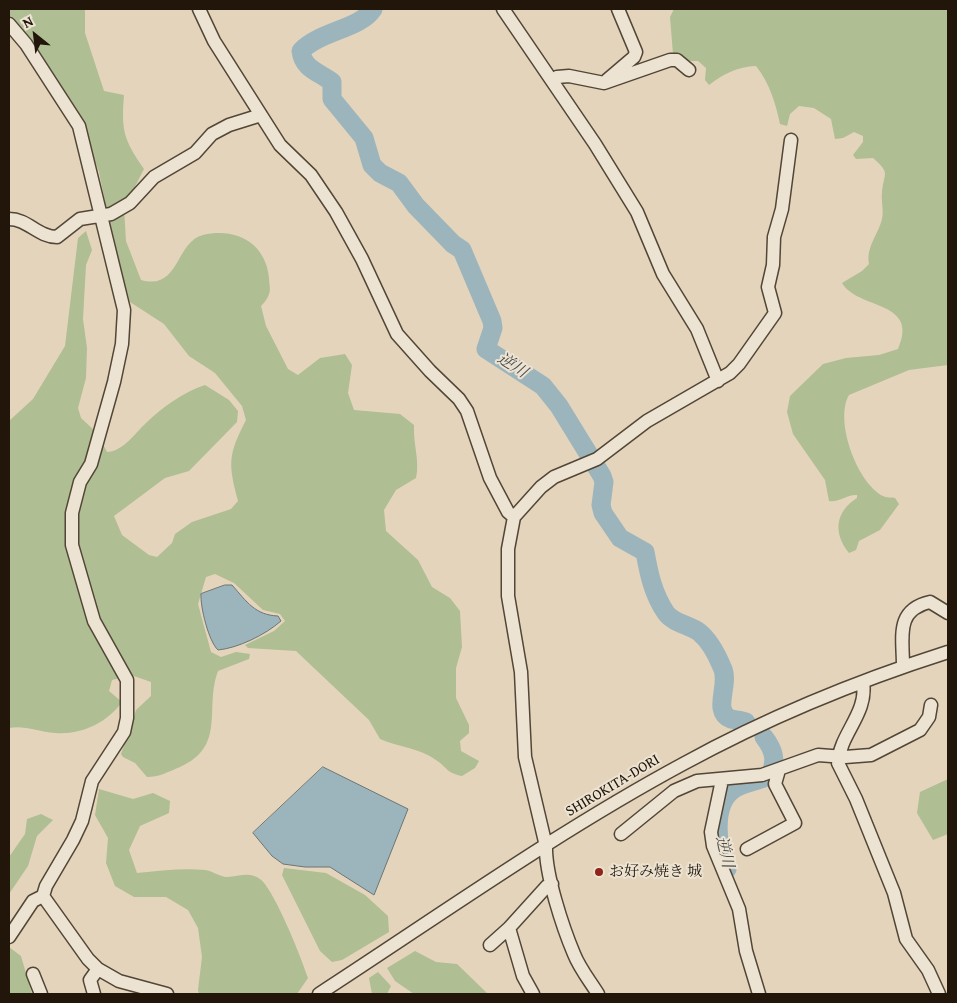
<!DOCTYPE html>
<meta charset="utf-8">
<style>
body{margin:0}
#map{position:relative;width:957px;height:1003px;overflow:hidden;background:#e4d4bb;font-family:"Gentium Book Plus",serif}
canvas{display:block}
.frame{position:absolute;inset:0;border:10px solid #211609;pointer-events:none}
.north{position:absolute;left:10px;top:10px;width:50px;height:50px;-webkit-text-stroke:4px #ede3d3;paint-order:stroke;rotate:331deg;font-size:14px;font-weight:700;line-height:20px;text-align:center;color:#211609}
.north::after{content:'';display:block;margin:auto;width:18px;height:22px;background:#211609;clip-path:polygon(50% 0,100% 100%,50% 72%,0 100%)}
</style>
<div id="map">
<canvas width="957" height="1003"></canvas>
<div class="frame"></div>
<div class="north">N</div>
</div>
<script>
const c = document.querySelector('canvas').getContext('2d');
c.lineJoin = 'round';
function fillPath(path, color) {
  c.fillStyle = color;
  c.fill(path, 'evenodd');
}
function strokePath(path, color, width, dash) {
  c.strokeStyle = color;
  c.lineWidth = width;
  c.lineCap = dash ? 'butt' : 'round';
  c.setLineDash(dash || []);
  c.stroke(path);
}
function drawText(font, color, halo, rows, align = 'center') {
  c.font = font + ' "Gentium Book Plus","Noto Serif JP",serif';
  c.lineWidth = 4;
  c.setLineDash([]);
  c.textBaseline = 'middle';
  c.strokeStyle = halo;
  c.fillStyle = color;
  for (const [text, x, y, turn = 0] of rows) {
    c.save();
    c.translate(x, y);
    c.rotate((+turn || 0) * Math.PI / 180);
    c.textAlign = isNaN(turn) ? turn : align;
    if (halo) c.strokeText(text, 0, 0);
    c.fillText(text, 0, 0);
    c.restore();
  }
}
fillPath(new Path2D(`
 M9,9H85V33L104,91L124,95C121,131 124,140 144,169L124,208L126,241L141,280C180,291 175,242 203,235C237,227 266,244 269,278C269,283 271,290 269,294C268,298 264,303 261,306L266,326L288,369L298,375L320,358L345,354L352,365L348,393L354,410L400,414L414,425C413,445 420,460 416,478L396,490L384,510L386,531L418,560L432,587L450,598L460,611L462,647L456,668V698L469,725V733L460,741L461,751L479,761L475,768L462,776C446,773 448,768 436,760C420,748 398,747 380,739L369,720L296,651L248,648L245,645L274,631L285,621L280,614L263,610L234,583L215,574L206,577L198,604L211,652L221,657L236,652L250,654L249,659L218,671C204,708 227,746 180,767C168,772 159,777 147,777L135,763L123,757L121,754L136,710L151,696V682L131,675L112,680L109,691L122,702C107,723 81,735 55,733C39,732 24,725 9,728V421L33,399L65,346L78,238L86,231L92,250L86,265L83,319L87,348L86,378L78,408L81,418L97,433L107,452C124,451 134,434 146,423C163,407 183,392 205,385L229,400L238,411L237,422L189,471L165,478L114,516L122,535L149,555L157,557L172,543L175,534L192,522L231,509L238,501C228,463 228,455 246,420L242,406L215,373L189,356L164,324L130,302L113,242L99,172L75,107L9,18Z
 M674,9H948V365L909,370L849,395C834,420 857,483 883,496C886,498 892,497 895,498L899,504L880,530L859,541L856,550L849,553C833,533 835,512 857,498V495C847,494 839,503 829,501L825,480L793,434L787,412L790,396L823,364L846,358L879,355L898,349C920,300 858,310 842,283L862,271L869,264C866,247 878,235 882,219C884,211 881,201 882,192C884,172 891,174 873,158L856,159L853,155L863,142V136L854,132L843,138L835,139L831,119L814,108L799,106L790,114L787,126L780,124C776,104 769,82 756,66C737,67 725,73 709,85L705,80L706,68L698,61H687L673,54L670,17Z
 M948,779V834L933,840L917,813L920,792Z
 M99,789L133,799L153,793L170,801L169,813L140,826L129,850L137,873C159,871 182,868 205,870C213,871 220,877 227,877C239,877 249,871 260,879C274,889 302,959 308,978L297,994H199L198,990L202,957L198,928L188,910L166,897H134L115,886L106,863L108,838L95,815Z
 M41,814L53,820L37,836L28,866L9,894V857L25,834L27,819Z
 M284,868L326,873L365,895L388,916L389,932L342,960L332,962L320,951L282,875Z
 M9,947L21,956L32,994H9Z
 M415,951L436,962L457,964L488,994H414L395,981L387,968Z
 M378,972L391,986L387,994H372L369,978Z`), '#afbe93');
const water = new Path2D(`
 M225,585H232C247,602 255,615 278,616L281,621C265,635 238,648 218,650C209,642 200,607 201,594Z
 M323,767L408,809L374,895L330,867H305L283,864L272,856L253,833Z`);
fillPath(water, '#9cb5bc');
strokePath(water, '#6b7574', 1);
strokePath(new Path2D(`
 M373,9C360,29 320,31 301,51C303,69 319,72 332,82V99L364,138L372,165L380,173L399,183L416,206L453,244L462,250L492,321L493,328L486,349L543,386L559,406L602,476L604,482L601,505L603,513L620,538L645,552C649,574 653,594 666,613C673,623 690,625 699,632C709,640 717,655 722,667C731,684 711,711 731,719C735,720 741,720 746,722
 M727,869C717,848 711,804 734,789C744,782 758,782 770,775C777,761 774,750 764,737`), '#9cb5bc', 19);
const minor = new Path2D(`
 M199,9L214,41L280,145L311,175L336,212L362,259L397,334L430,371L459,399L467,411L490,478L508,512L514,517
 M503,9L595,144L637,212L663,274L697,329L718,381
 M9,24L26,44L79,126L124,310L122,344L114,382L91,464L80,482L72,513V545L94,621L127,680V718L124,732L92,781L82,821L73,840L46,886L43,896L88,959L98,969L119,981L167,994
 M553,80L557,77L569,76L604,83L670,60H677L689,70
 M607,80L634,57L636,52L618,9
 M9,219C28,219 38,237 57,237L80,219L111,214L130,203L154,177L195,153L212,134L229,125L261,115
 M903,666C903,637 895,610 930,602L948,613
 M863,682C868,714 840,733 838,763L856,799L894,893L906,939L928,970L939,994
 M722,780L711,832L713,846L739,909L746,951L759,994
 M621,834L674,791L697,781L762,775L818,755L845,757L871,755L920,730L929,717L931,705
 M747,849L795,823L775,784L779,770
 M509,928L523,976L533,994
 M9,937L33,901L43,896
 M490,945L509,928L547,886L552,884
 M33,974L41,994
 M94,994L90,980L98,969
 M319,994C439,916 557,832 683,764C767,718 857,681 948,652
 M598,994C590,981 580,969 574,954C563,928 545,874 546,846L525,757L521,672L508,596V549L514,517L541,487L554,477L597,459L647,421L730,373L739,364L775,313L768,287L773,265L774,237L782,209L791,140`);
strokePath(minor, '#524636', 15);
strokePath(minor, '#ede3d3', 12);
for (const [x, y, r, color] of [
 [599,872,5,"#8f2418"]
]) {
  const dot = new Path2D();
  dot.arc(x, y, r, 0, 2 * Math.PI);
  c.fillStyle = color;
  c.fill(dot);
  strokePath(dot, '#ede3d3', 2);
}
drawText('15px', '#211609', '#ede3d3', [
 ["SHIROKITA-DORI",613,786,-31]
]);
drawText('15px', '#211609', '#ede3d3', [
 ["お好み焼き 城",609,872]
], 'left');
drawText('italic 16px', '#4c4e48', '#ede3d3', [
 ["逆川",512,366,33],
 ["逆川",724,852,77]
]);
</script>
